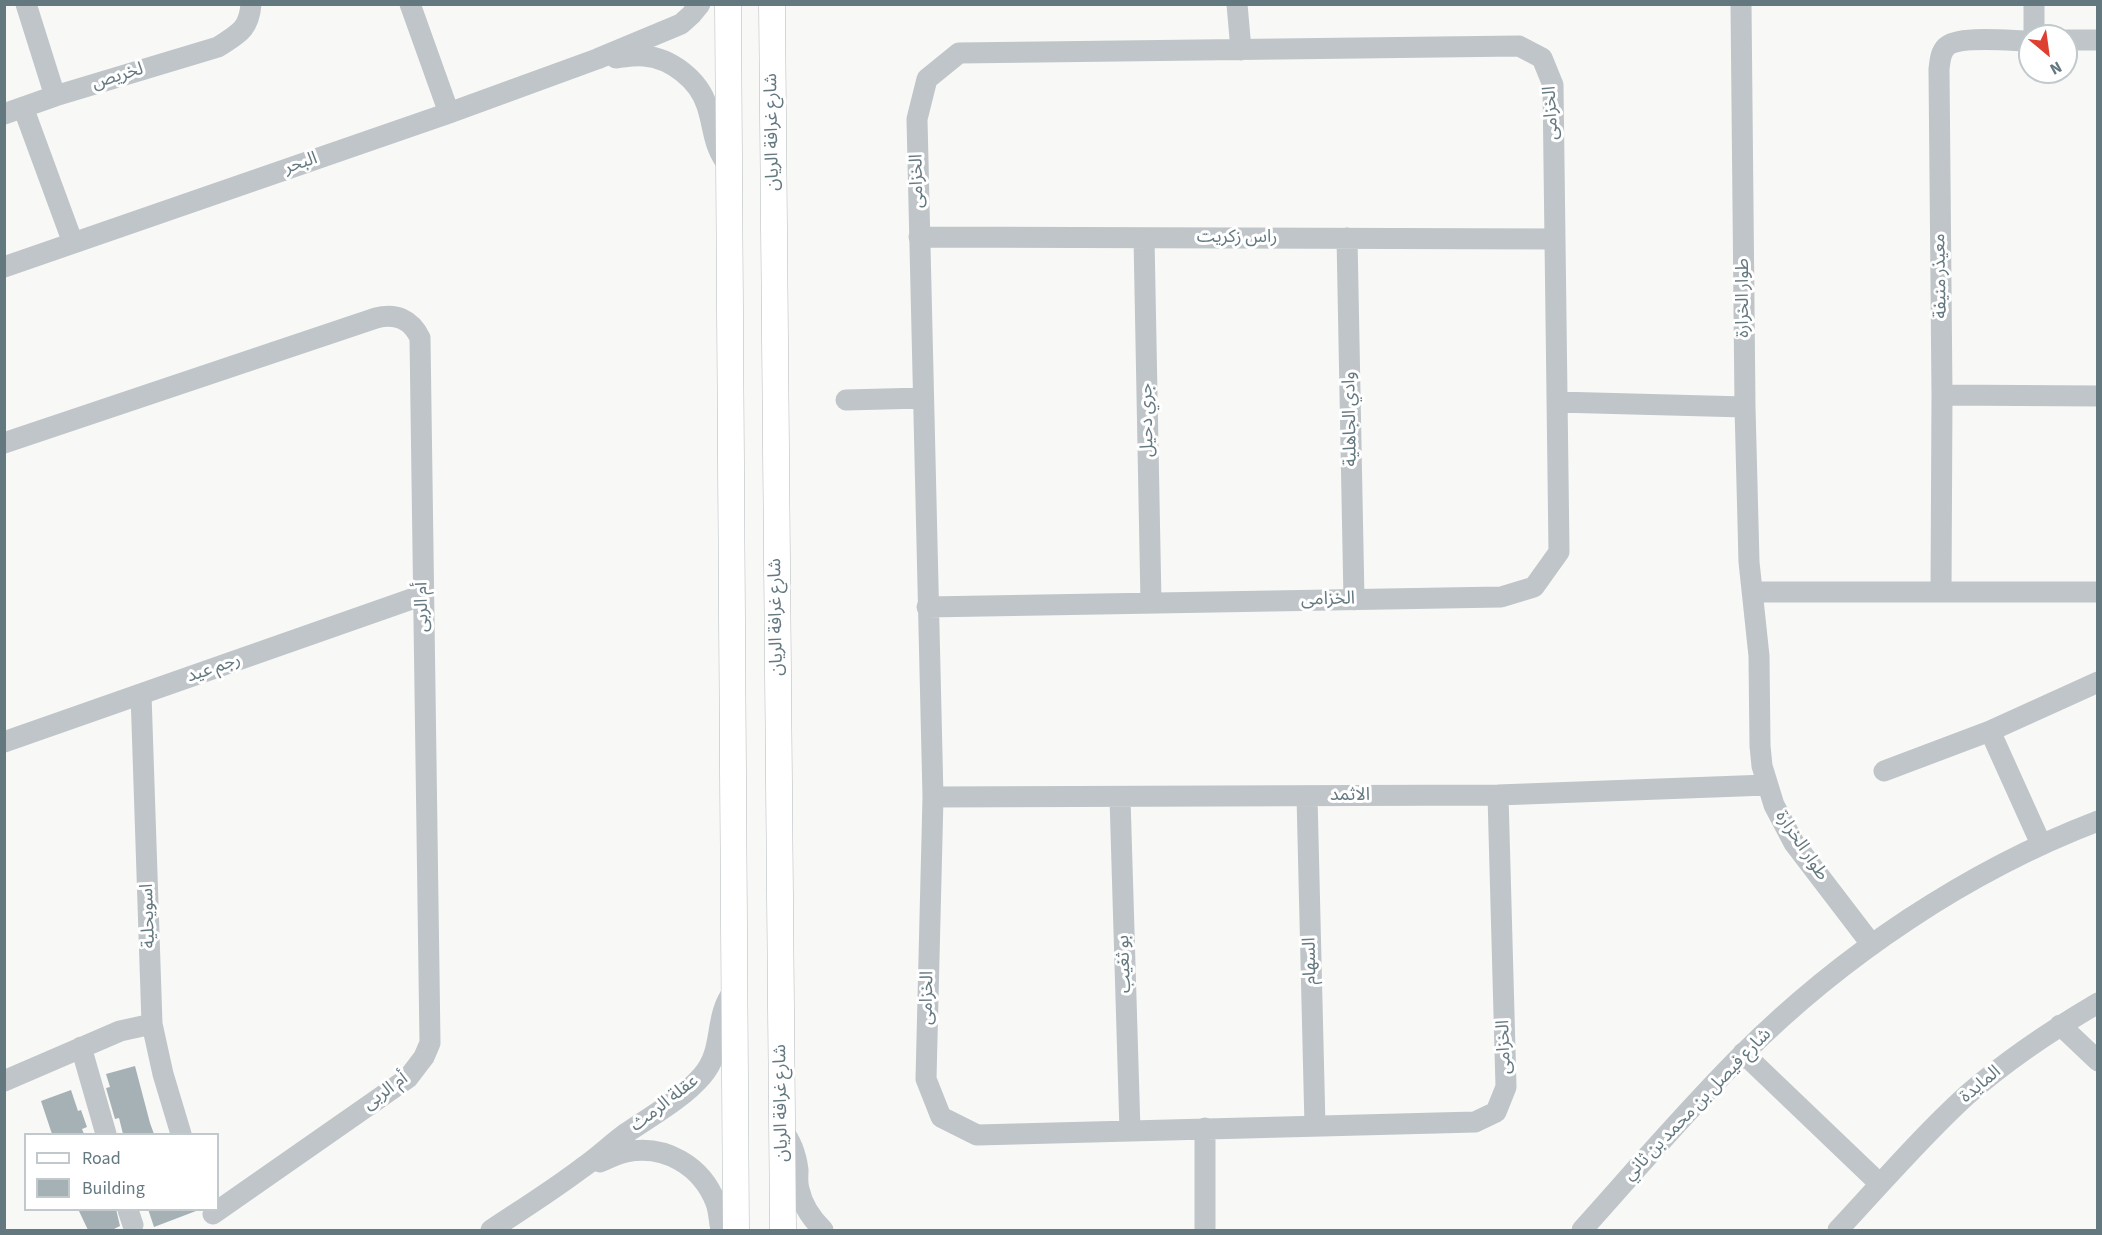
<!DOCTYPE html>
<meta charset="utf-8">
<style>
body{margin:0}
#map{position:relative;width:2102px;height:1235px;overflow:hidden;background:#f8f8f6;font-family:"Source Sans 3",sans-serif}
canvas{display:block}
.frame{position:absolute;inset:0;border:6px solid #647880;pointer-events:none}
.legend{position:absolute;left:24px;top:1133px;width:195px;height:78px;box-sizing:border-box;background:#fff;border:2px solid #c1c9cc;margin:0;padding:8px 10px;list-style:none;font-size:18px;color:#647880}
.legend li{display:flex;align-items:center;gap:12px;height:30px}
.legend b{width:30px;border:2px solid #c1c9cc}
.north{position:absolute;left:2018px;top:24px;width:60px;height:60px;box-sizing:border-box;background:#fff;border:2px solid #c1c9cc;border-radius:50%;rotate:151deg;font-size:16px;font-weight:700;line-height:24px;text-align:center;color:#647880}
.north::after{content:'';display:block;margin:auto;width:21px;height:27px;background:#de3f30;clip-path:polygon(50% 0,100% 100%,50% 72%,0 100%)}
</style>
<div id="map">
<canvas width="2102" height="1235"></canvas>
<div class="frame"></div>
<ul class="legend">
<li><b style="height:8px;background:#fff"></b>Road</li>
<li><b style="height:16px;background:#a6b1b5"></b>Building</li>
</ul>
<div class="north">N</div>
</div>
<script>
const c = document.querySelector('canvas').getContext('2d');
c.lineJoin = 'round';
function fillPath(path, color) {
  c.fillStyle = color;
  c.fill(path, 'evenodd');
}
function strokePath(path, color, width, dash) {
  c.strokeStyle = color;
  c.lineWidth = width;
  c.lineCap = dash ? 'butt' : 'round';
  c.setLineDash(dash || []);
  c.stroke(path);
}
function drawText(font, color, halo, rows, align = 'center') {
  c.font = font + ' "Source Sans 3","Noto Sans Arabic",sans-serif';
  c.lineWidth = 6;
  c.setLineDash([]);
  c.textBaseline = 'middle';
  c.strokeStyle = halo;
  c.fillStyle = color;
  for (const [text, x, y, turn = 0] of rows) {
    c.save();
    c.translate(x, y);
    c.rotate((+turn || 0) * Math.PI / 180);
    c.textAlign = isNaN(turn) ? turn : align;
    if (halo) c.strokeText(text, 0, 0);
    c.fillText(text, 0, 0);
    c.restore();
  }
}
fillPath(new Path2D(`
 M135,1066L150,1123L154,1134H123L119,1118L115,1119L106,1088L110,1087L106,1074Z
 M71,1090L78,1111L81,1110L87,1127L82,1129L84,1134H52L41,1101Z
 M78,1209H116L120,1226L112,1230H88Z
 M148,1209H196V1211L154,1227Z`), '#a6b1b5');
const major = new Path2D(`
 M728,4L736,1230
 M772,4L783,1230`);
strokePath(major, '#b3b9bc', 27);
strokePath(new Path2D(`
 M26,4L55,96L218,47C238,34 249,30 251,4
 M410,4L449,113
 M1237,4L1241,50
 M1741,4L1745,407L1749,562L1759,656L1760,746L1762,766L1774,805L1794,843L1872,945
 M2034,4V36
 M2066,40H2098
 M616,58C625,57 635,55 644,56C671,58 699,80 707,106C715,131 712,144 729,167
 M23,107L73,243
 M4,114L55,96
 M919,237L1555,239
 M1144,238L1151,603
 M1347,238L1354,600
 M4,267L449,113L597,59L681,24L691,15L700,4
 M1942,395L2098,396
 M846,400L923,398
 M1557,402L1745,407
 M4,443L376,318C396,313 411,319 420,338L430,1043L424,1057L408,1078L213,1214
 M1753,592H2098
 M1941,592L1942,395L1939,69C1940,62 1940,53 1946,47C1958,35 2012,41 2030,41
 M927,607L1501,597L1534,587L1559,552L1553,85L1542,58L1519,46L959,53L927,79L917,119L933,797L926,1079L941,1117L977,1135L1475,1122L1496,1112L1506,1087L1498,795
 M141,694L152,1024L163,1074L181,1134
 M1990,731L2041,844
 M4,742L423,595
 M1884,771L1990,731L2098,682
 M1307,796L1315,1126
 M933,797L1498,795L1767,785
 M1120,798L1130,1131
 M2060,1025L2098,1061
 M81,1047L106,1134
 M1743,1053L1880,1184
 M4,1081L120,1031L152,1024
 M1205,1128V1230
 M782,1130C792,1142 796,1154 798,1170C798,1176 797,1183 799,1189C802,1204 812,1219 823,1230
 M600,1162C609,1158 617,1154 626,1152C665,1144 702,1166 716,1203C719,1211 719,1221 721,1230
 M128,1210L133,1225
 M491,1230C521,1210 553,1190 582,1168C597,1158 610,1145 625,1134C651,1116 681,1100 702,1076C725,1050 713,1018 733,992
 M1582,1230C1635,1171 1686,1111 1742,1055C1841,956 1967,871 2098,821
 M1838,1230C1880,1185 1921,1137 1967,1095C2007,1060 2052,1030 2098,1003`), '#bfc5c8', 21);
strokePath(major, '#fff', 26);
drawText('18px', '#647880', '#fff', [
 ["لخريص",118,77,-17],
 ["الخزامى",1552,113,-93],
 ["شارع غرافة الريان",773,132,-91],
 ["البحر",301,164,-19],
 ["الخزامى",918,181,-91],
 ["راس زكريت",1237,238],
 ["معيذر منيفة",1941,276,-91],
 ["طوار الخرارة",1744,298,-90],
 ["وادي الجاهلية",1351,419,-91],
 ["جري دحيل",1148,420,-91],
 ["الخزامى",1328,600,-1],
 ["أم الربى",423,607,-91],
 ["شارع غرافة الريان",777,617,-91],
 ["رجم عيد",214,669,-19],
 ["الاثمد",1350,796],
 ["طوار الخرارة",1801,846,56],
 ["اسويحلية",149,916,-92],
 ["السهام",1311,961,-91],
 ["بو ثغيب",1125,964,-92],
 ["الخزامى",928,998,-89],
 ["الخزامى",1505,1047,-92],
 ["المايدة",1981,1085,-40],
 ["أم الربى",386,1092,-36],
 ["شارع غرافة الريان",782,1103,-91],
 ["عقلة الرمث",665,1104,-38],
 ["شارع فيصل بن محمد بن ثاني",1698,1105,-46]
]);
</script>
